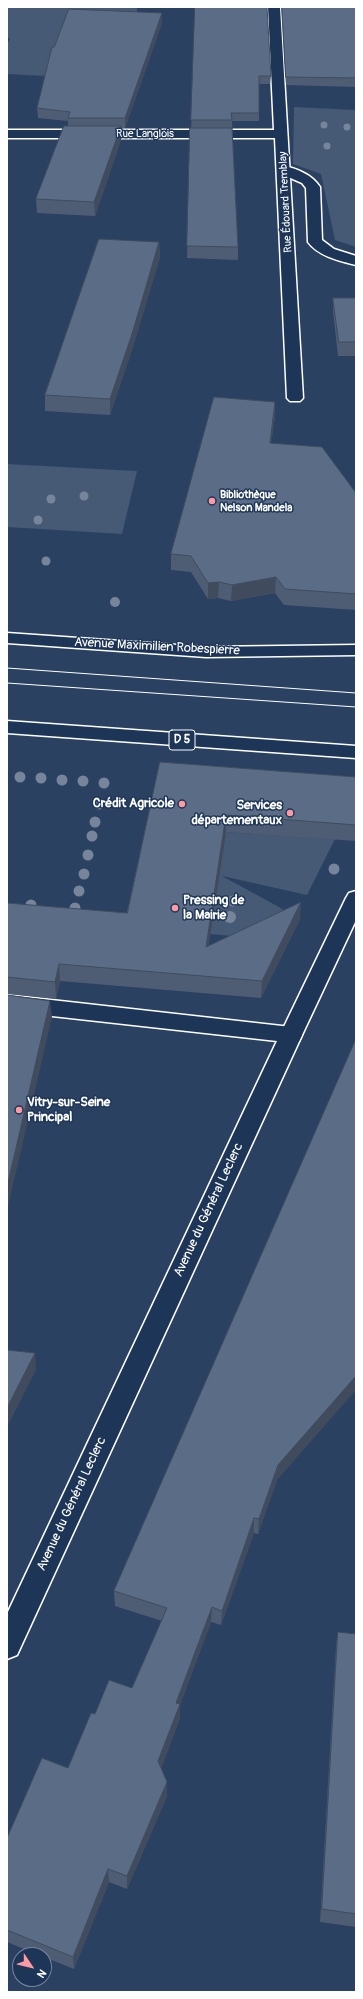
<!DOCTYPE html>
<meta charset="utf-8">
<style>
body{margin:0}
#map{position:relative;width:363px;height:1999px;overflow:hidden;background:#2a4161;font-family:Pangolin,sans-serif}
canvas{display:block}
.frame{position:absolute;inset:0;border:8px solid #fff;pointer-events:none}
.north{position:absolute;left:12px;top:1947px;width:40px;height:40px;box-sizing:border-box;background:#1d3557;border:1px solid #77869a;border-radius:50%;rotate:125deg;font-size:11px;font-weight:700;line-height:16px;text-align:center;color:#fff}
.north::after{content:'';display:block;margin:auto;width:14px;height:18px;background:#ff9aa2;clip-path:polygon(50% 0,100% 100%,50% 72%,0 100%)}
</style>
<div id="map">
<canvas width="363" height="1999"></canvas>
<div class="frame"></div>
<div class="north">N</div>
</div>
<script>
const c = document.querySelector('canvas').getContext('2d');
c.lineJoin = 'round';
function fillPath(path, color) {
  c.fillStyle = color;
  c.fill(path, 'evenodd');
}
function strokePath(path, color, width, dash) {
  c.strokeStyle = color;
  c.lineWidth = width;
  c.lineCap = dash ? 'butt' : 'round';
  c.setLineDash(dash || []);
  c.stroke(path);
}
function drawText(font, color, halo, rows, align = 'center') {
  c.font = font + ' Pangolin,sans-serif';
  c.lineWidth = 3;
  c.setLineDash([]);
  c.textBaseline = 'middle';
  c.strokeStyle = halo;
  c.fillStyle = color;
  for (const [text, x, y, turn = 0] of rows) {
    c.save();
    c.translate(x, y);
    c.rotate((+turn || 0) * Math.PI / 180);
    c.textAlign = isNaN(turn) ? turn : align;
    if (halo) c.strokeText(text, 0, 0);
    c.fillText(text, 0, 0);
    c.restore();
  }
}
fillPath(new Path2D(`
 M7,7H137V19L45,76L7,74V45L10,38H7Z
 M294,107L356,110V247L335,240L321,174L293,164Z
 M7,464L137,471L122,534L7,527Z
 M226,832L335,839L307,895L222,876L279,907L286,912L274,940L210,934Z`), '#465975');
const service = new Path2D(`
 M284,166C298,169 312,175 320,187L322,240L334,249L356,256V265C340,261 318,256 308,242L306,188L302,183L279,173L277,170Z`);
const pedestrian = new Path2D(`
 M356,891V920L302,1035L299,1041L291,1043L283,1041L280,1035L346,898L349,893Z`);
const minor = new Path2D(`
 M268,7H280L303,398L300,401H290L287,398L275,138H7V130H274Z
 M7,995L291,1027L299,1029L302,1035L17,1655L7,1659V1614L277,1041L7,1011Z`);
const primary = new Path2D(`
 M7,633L206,647L356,645V655L206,657L7,643Z
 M7,721L356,746V758L7,733Z`);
strokePath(service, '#fff', 3);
strokePath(pedestrian, '#fff', 3);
strokePath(minor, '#fff', 3);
strokePath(primary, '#fff', 3);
fillPath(service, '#1d3557');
fillPath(pedestrian, '#1d3557');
fillPath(minor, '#1d3557');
fillPath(primary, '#1d3557');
strokePath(new Path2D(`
 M7,668L356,693
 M7,683L356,707`), '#fff', 1);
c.fillStyle = '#76859a';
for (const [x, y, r] of [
 [324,125,3.5],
 [347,127,3.5],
 [327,146,3.5],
 [84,496,4.5],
 [51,499,4.5],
 [38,520,4.5],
 [46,561,4.5],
 [115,602,5],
 [20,777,5.5],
 [41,778,5.5],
 [62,780,5.5],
 [83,781,5.5],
 [104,783,5.5],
 [99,804,5.5],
 [95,822,5.5],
 [92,836,5.5],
 [88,855,5.5],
 [334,869,5.5],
 [84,874,5.5],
 [79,891,5.5],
 [233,901,5.5],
 [31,905,5.5],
 [75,908,5.5],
 [230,917,6]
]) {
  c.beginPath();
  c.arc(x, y, r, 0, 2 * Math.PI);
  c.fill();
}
fillPath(new Path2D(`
 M195,7L271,76L270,84H259V121H232L238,247V260L187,258Z
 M282,7H356V87L286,85Z
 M162,23L125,128H121V140L95,216L37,213L36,199L68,126V121L38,118L37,108L54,47Z
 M159,242L160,257L132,350L110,415L45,411V395Z
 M333,298H356V356H338L333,311Z
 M275,402V417L271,443L356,493V610L284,605L275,593L231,601L218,598L208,599L191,572L171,570V554Z
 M160,762L356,777V841L226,832L208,946L300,919L261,998L60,981L56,999L7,994V903L127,913Z
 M277,1480L258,1534L254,1533L221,1625L211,1622L180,1705V1718L161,1768L167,1782V1796L127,1889L109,1882L74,1969L44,1957V1955H39L7,1942V1838L68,1768L95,1714L132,1688L162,1621L115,1606L114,1591Z
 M338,1632L356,1634V1927L320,1922L336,1646Z`), '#4e5d73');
fillPath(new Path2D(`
 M162,13V23L125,128V118Z
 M121,126V140L95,216L94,202Z
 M159,242L160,257L132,350L110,415V399Z
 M275,402V417L269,458L270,443Z
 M276,577L275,593L231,601L232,585Z
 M219,582L218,598L208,599V583Z
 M226,815V832L206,964V947Z
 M301,902L300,919L261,998L262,981Z
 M59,964L60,981L56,999L55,982Z
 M50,1001L52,1017L7,1211V1187Z
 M35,1353L36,1370L7,1427V1408Z
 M356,1376V1390L277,1480L258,1534L259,1519L278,1465Z
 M254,1518V1533L221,1625L222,1611Z
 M212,1607L211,1622L180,1705V1718L159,1775L158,1761L176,1703Z
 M167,1782V1796L127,1889V1876Z
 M108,1869L109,1882L74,1969L73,1957Z`), '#404c5e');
const building = new Path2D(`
 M195,7H267L271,76H259V113H231L232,120H191Z
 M282,7H356V78L286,77Z
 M69,9L162,13L125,118H68L70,112L37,108L52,47H54Z
 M64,126H121L94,202L36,199Z
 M190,128H232L238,247L187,246Z
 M99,239L159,242L132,334L110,399L45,395Z
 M333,298H356V342H339Z
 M214,397L275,402L270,443L322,447L356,493V594L285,589L276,577L232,585L219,582L208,583L191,556L171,554Z
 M160,762L356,777V825L226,815L206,947L301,902L262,981L59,964L55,982L7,977V903L127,913Z
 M7,995L50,1001L7,1187Z
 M356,1039V1376L278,1465L259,1519L254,1518L222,1611L212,1607L176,1703L180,1704L158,1761L167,1782L127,1876L108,1869L73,1957L7,1930V1838L42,1758L68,1768L91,1713L95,1714L109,1680L132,1688L167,1608L114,1591Z
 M7,1350L35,1353L7,1408Z
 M338,1632L356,1634V1914L322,1909Z`);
fillPath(building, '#5b6c86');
strokePath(building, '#404c5e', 1);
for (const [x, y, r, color] of [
 [212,501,4,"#ff9aa2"],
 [182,804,4,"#ff9aa2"],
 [290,813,4,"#ff9aa2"],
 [175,908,4,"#ff9aa2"],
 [19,1110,4,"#ff9aa2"]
]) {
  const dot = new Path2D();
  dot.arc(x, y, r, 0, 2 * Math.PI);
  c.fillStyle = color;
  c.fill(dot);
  strokePath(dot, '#1d3557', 1.5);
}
drawText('11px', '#fff', '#1d3557', [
 ["Rue Langlois",145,134],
 ["Rue Édouard Tremblay",286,202,-93]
]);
drawText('bold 11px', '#fff', '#1d3557', [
 ["Bibliothèque",220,495],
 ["Nelson Mandela",220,508]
], 'left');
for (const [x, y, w] of [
 [182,740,26]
]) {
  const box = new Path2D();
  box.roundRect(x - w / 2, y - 10, w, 20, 3);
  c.fillStyle = '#1d3557';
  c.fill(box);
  strokePath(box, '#fff', 1);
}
drawText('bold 12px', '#fff', null, [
 ["D 5",182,740]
]);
drawText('13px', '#fff', '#1d3557', [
 ["Avenue Maximilien Robespierre",157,647,3],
 ["Avenue du Général Leclerc",209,1210,-65],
 ["Avenue du Général Leclerc",72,1504,-65]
]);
drawText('bold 13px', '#fff', '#1d3557', [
 ["Crédit Agricole",174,804],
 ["Services",282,806],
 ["départementaux",282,821],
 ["Pressing de",183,901,"left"],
 ["la Mairie",183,916,"left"],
 ["Vitry-sur-Seine",27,1103,"left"],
 ["Principal",27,1118,"left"]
], 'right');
</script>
